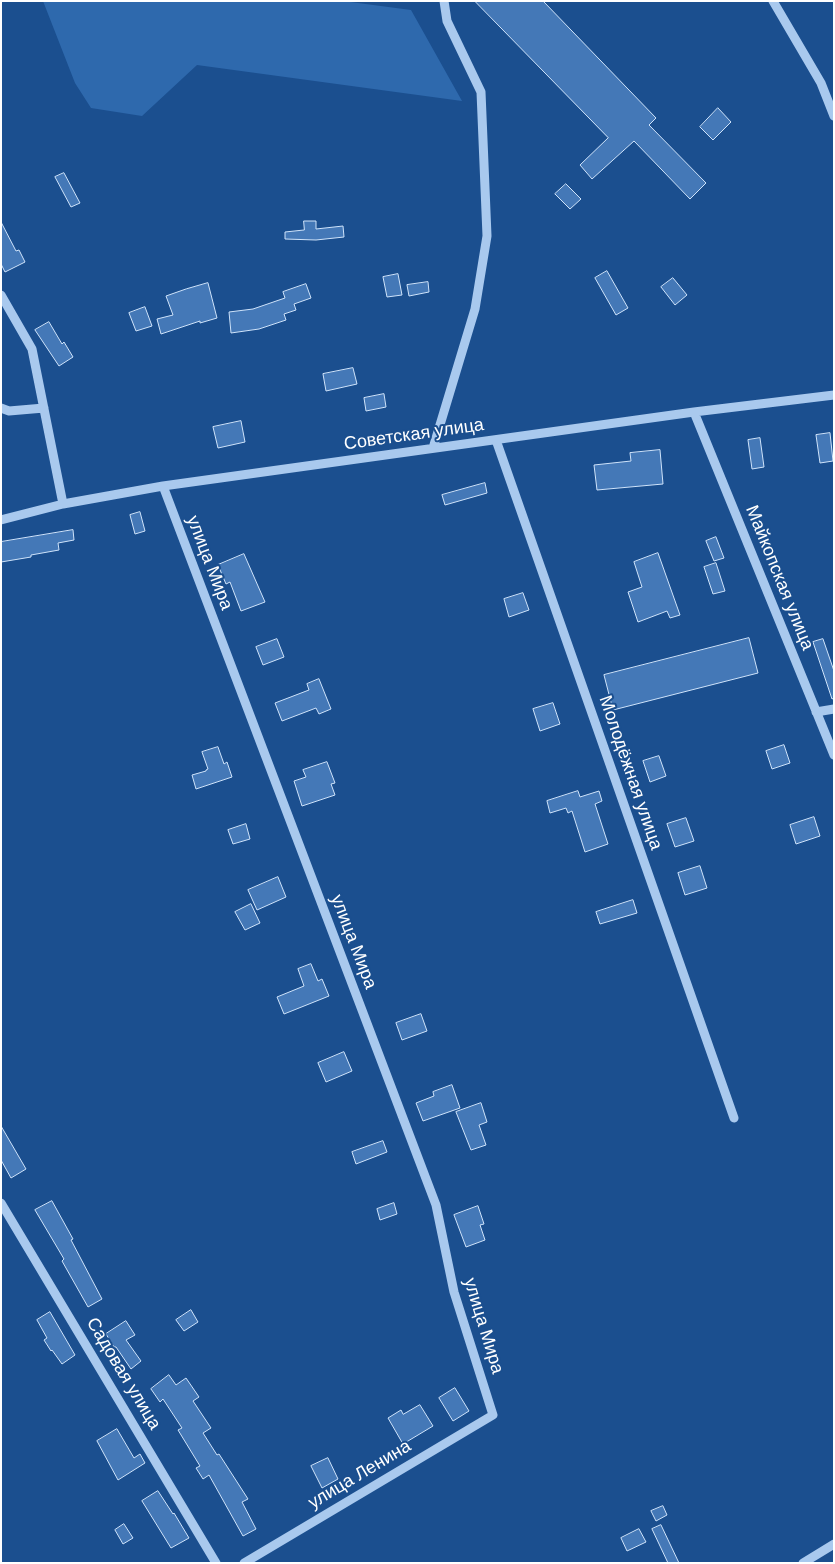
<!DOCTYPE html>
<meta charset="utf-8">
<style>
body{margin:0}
#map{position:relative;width:835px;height:1564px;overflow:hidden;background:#1b4f8f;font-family:"DM Sans",sans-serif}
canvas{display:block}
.frame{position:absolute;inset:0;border:2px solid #fff;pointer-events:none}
</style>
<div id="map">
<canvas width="835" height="1564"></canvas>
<div class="frame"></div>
</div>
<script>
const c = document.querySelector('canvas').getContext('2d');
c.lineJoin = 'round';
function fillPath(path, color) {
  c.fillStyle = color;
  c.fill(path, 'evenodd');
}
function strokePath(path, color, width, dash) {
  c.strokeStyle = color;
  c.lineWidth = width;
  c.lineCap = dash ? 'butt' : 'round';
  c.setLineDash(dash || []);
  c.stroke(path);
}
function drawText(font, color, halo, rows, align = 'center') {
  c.font = font + ' "DM Sans",sans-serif';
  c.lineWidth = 4;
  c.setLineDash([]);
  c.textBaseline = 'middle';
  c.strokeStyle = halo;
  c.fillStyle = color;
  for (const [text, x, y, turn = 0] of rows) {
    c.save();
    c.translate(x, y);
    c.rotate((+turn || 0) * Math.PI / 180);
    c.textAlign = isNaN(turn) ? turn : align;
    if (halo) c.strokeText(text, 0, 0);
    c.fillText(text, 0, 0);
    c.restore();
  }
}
fillPath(new Path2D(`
 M43,1H343L411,10L462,101L197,65L142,116L91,108L75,83Z`), '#2e69ad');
const building = new Path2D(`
 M475,1H543L656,118L649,125L706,183L690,199L634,141L592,179L580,165L608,138Z
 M718,108L731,122L713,140L700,127Z
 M64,173L80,203L71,207L55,177Z
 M566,184L581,199L570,209L555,194Z
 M304,221H316V229L343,226L344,237L316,240L285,239V232L304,230Z
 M1,222L16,251L19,250L25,262L5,272L1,264Z
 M607,271L628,308L616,315L595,278Z
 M398,274L402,295L387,297L383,277Z
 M673,278L687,295L675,305L661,287Z
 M428,282L429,292L409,296L407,285Z
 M208,283L217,318L200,323V321L161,334L157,319L173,315L166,296L186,289Z
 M306,284L311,298L294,304L296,310L284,314L286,320L259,329L231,333L229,312L253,309L285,298L283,292Z
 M145,307L152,326L136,331L129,313Z
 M49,322L62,344L64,342L73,357L59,366L35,330Z
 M353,368L357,384L326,391L323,374Z
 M384,394L386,407L366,411L364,398Z
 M241,421L245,442L218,448L213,427Z
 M830,433L833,461L820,463L816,435Z
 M760,438L764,467L752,469L748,440Z
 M660,450L663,484L597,490L594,465L631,461L630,453Z
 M485,483L487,493L445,505L442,495Z
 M140,512L145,531L135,534L130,515Z
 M73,530L74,540L58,543L59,550L31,555V557L1,562V542Z
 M716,537L724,558L714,561L706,541Z
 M658,553L680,615L670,618L667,611L638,622L628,592L642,587L634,562Z
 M244,554L265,602L241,611L230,582L226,584L218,565Z
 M716,563L725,591L713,594L704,567Z
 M523,593L529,610L509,617L504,599Z
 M749,638L758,673L613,710L604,675Z
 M277,639L284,657L263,665L256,647Z
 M823,639L834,671V698L832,699L813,642Z
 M319,679L331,709L319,714L316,708L282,721L275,703L309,690L307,684Z
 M553,703L560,724L540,731L533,709Z
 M784,745L790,763L772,769L766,751Z
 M218,747L224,764L227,762L232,777L196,789L192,775L206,771V770L208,769L202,752Z
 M659,756L666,776L650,782L643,761Z
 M327,762L335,783L331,784L335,795L302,806L294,781L306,777L303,770Z
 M578,791L580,797L599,791L602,801L595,804L608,844L585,852L572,811L568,813L566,808L550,813L547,801Z
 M814,817L820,836L796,844L790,825Z
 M686,818L694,841L675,847L667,824Z
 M246,824L250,839L233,844L228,830Z
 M700,866L707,888L685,895L678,873Z
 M278,877L286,897L257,910L248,890Z
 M633,900L637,913L600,924L596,912Z
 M251,904L260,923L245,930L235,912Z
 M311,964L318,981L322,979L329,996L284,1014L277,997L304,986L298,969Z
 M421,1014L427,1031L402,1040L396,1023Z
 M344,1052L352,1071L326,1082L318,1063Z
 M452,1085L460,1108L423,1121L416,1103L434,1096L433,1092Z
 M481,1103L487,1122L479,1125L486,1145L471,1150L456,1112Z
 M1,1126L26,1169L11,1178L1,1160Z
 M383,1141L387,1152L356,1164L352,1152Z
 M52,1201L73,1239L71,1240L102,1299L88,1307L62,1261L64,1259L35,1210Z
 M394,1203L397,1214L380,1220L377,1209Z
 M478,1206L484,1224L480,1225L485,1240L466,1247L454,1215Z
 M191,1310L198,1322L184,1331L176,1320Z
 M50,1312L75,1355L62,1364L52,1350L51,1351L44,1340L47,1338L37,1320Z
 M126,1321L135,1335L126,1340L141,1361L131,1369L116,1347H114L106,1334Z
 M169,1375L176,1385L186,1378L199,1397L193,1401L211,1428L203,1433L217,1455L219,1454L248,1499L242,1502L256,1529L243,1536L209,1475L203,1479L196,1468L200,1466L178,1430L182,1428L163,1399L160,1402L151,1389Z
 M455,1388L469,1411L453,1421L439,1398Z
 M420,1405L433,1426L403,1444L388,1418L401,1410L403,1414Z
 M117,1429L134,1458L140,1454L145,1463L118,1480L97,1441Z
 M328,1458L338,1479L322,1488L311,1466Z
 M158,1491L173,1514L174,1513L189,1538L171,1548L142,1501Z
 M663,1506L667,1515L656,1521L651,1511Z
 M124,1524L133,1538L123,1544L115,1530Z
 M661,1525L679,1563H668L652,1529Z
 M639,1529L646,1542L627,1551L621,1538Z`);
fillPath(building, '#4478b7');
strokePath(building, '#cfe3fa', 1);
strokePath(new Path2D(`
 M773,1L821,83L834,116
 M1,295L32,349L63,504
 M1,408L9,411L44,408
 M694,412L834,755
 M496,440L734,1118
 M433,448L475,309L487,236L481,92L447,21L444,1
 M163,486L436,1205L454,1292L493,1415L244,1563
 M1,520L63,504L163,486L694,412L834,395
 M816,712L834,709
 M1,1203L216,1563
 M803,1563L834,1544`), '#a9c9ee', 9);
drawText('18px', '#fff', '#1b4f8f', [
 ["Советская улица",414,435,-8],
 ["улица Мира",209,563,69],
 ["Майкопская улица",779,578,68],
 ["Молодёжная улица",630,773,71],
 ["улица Мира",353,942,69],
 ["улица Мира",483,1326,73],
 ["Садовая улица",123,1374,59],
 ["улица Ленина",360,1475,-31]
]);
</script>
